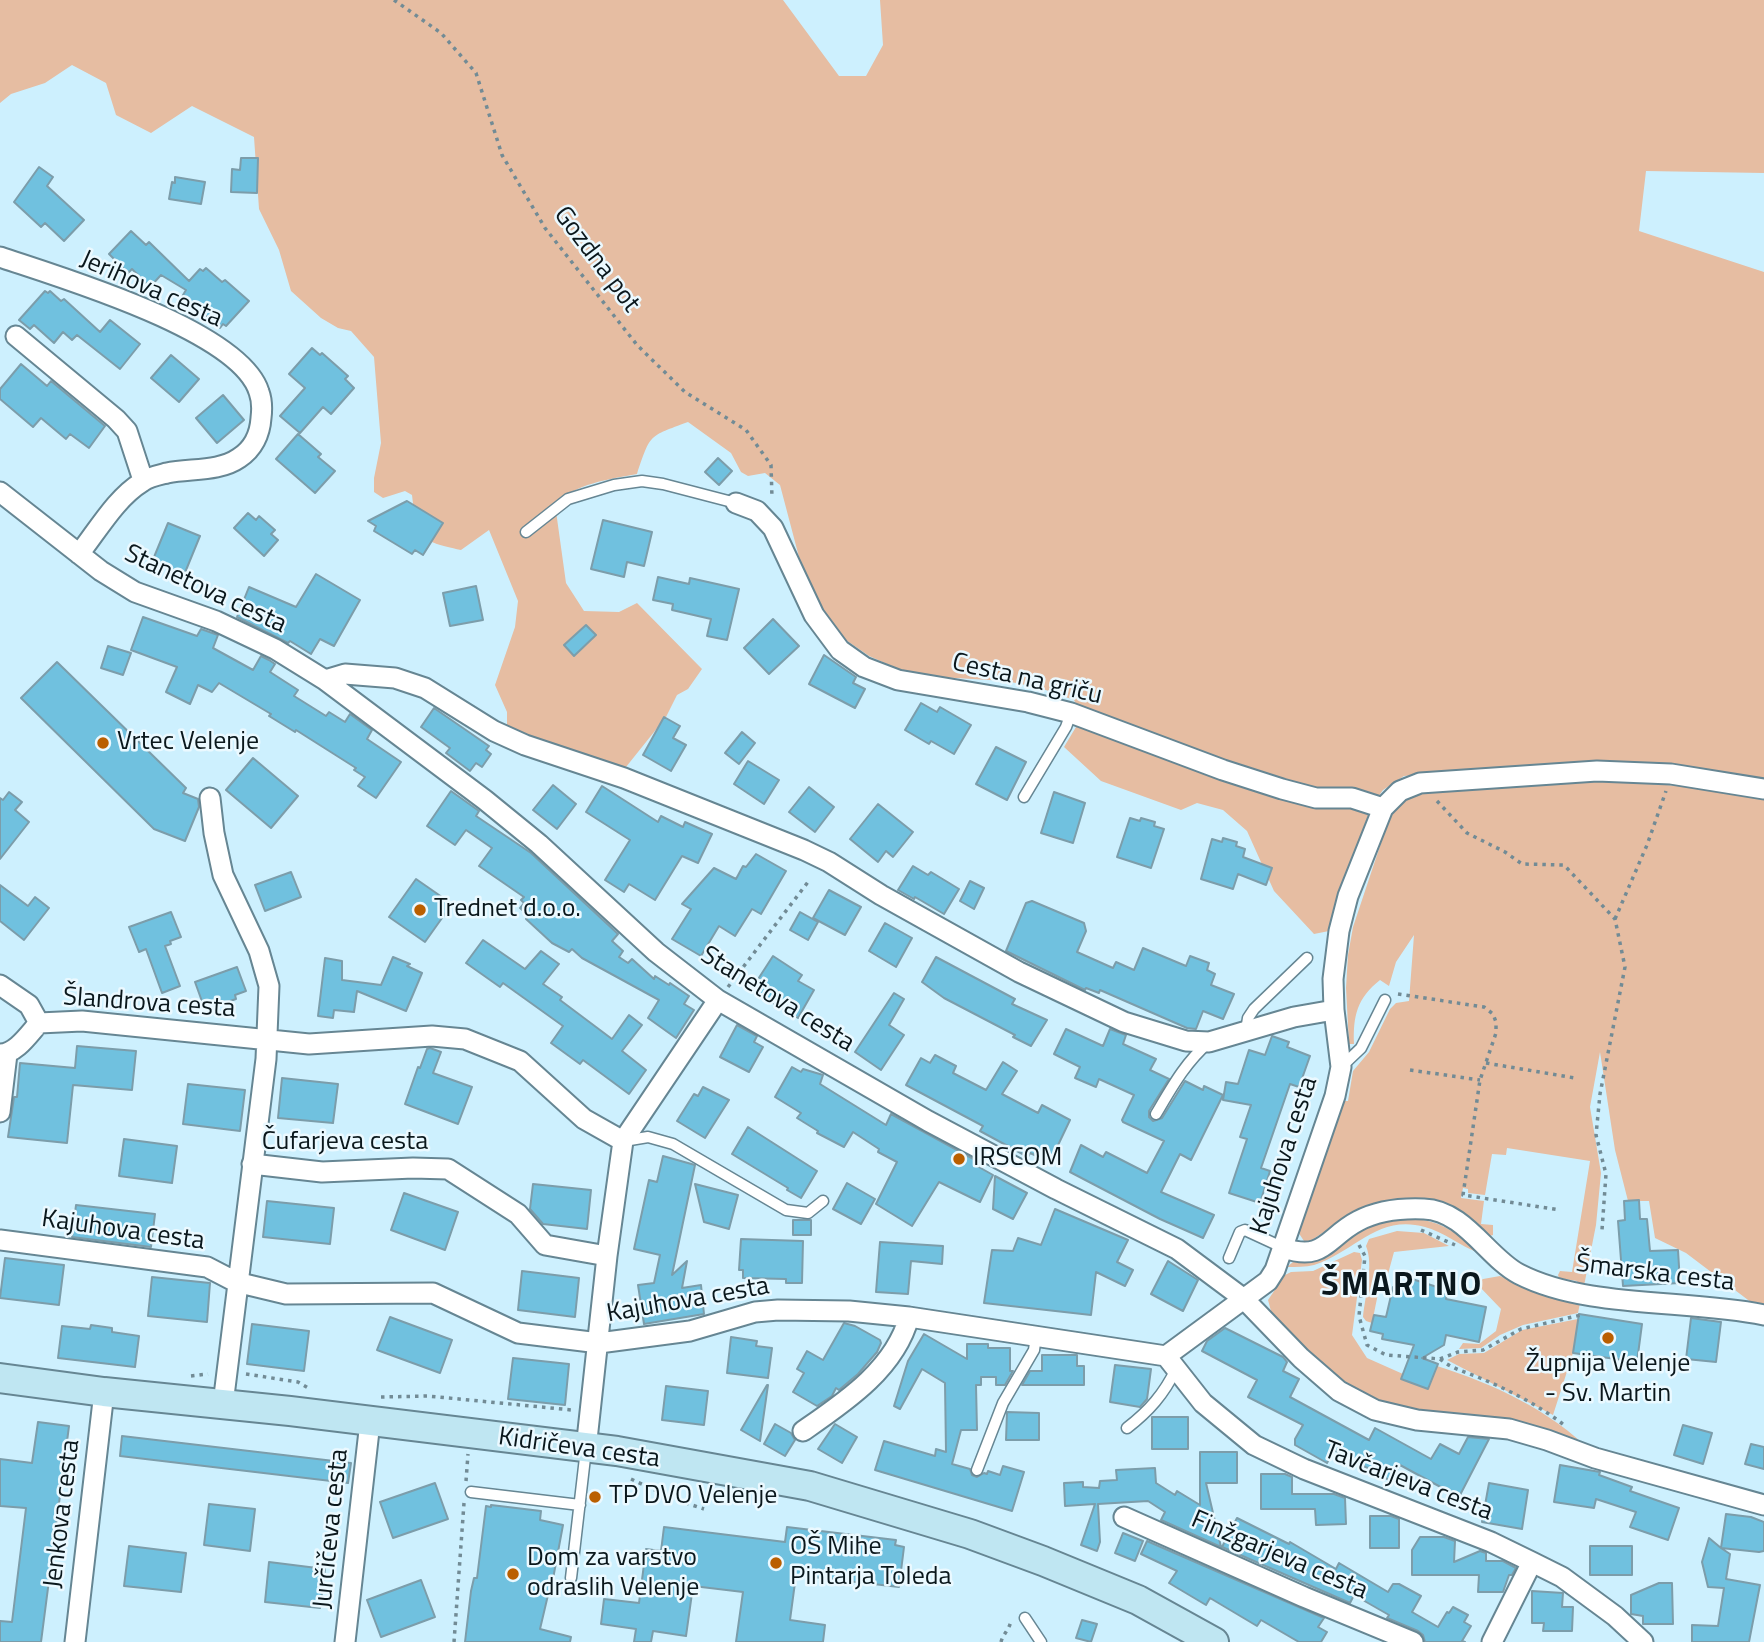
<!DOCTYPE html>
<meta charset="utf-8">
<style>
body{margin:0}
canvas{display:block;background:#cdf0fe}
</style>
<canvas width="1764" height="1642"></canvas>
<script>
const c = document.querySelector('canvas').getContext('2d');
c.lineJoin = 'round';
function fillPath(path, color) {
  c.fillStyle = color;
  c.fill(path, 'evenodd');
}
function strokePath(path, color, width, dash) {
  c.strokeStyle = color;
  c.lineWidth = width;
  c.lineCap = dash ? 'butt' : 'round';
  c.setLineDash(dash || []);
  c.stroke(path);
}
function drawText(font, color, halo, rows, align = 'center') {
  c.font = font + ' "Titillium Web",sans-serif';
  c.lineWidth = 5;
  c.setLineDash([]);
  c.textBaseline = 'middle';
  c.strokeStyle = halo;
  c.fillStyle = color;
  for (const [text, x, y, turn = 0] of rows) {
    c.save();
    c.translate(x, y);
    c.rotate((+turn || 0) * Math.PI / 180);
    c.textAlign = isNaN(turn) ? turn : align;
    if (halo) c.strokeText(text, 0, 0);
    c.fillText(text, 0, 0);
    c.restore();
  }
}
fillPath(new Path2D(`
 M0,0H783L839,76H866L883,45L880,0H1764V173L1646,171L1639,231L1764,272V782L1509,768L1404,776L1383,790L1372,805L1337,898L1329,931L1314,934L1274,891L1247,831L1223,810L1197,803L1181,810L1101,781L1064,747L1082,717L1074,700L1040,688L1006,681L939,677L903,671L869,656L840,636L825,614L799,557L780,485L765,473L748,476L741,472L731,453L688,422C648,437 651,433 637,474C609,479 575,484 555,504L566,583L584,611L619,612L637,603L702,669L688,689L677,695L666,717L626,767L594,761L507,729V712L495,685L515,627L518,601L489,530L461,550C419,541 417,538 412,495L405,491L383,498L374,492V478L381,443L374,357L351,331L338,328L321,318L291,291L279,250L259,209L254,137L192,106L151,133L116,115L106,83L72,65L45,83L11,94L0,103Z
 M1597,780L1708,788L1764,798V1307L1756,1306L1686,1253L1655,1238L1649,1201H1628L1615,1150L1600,1052L1590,1107L1601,1173L1596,1225L1584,1286L1578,1285L1577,1281L1559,1278L1558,1275L1560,1271L1572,1272L1590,1161L1507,1148L1506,1155L1492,1154L1485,1195L1468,1193V1189L1463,1188L1461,1198L1484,1201L1481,1224L1493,1225V1235L1490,1236L1431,1201L1412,1199L1377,1203L1360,1209L1310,1241H1304L1298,1232L1344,1101H1348L1353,1071L1369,1052L1390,1009L1396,1003L1409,1001L1414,935L1396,962L1389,986L1380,980C1357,998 1353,1016 1354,1044H1349L1346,988L1348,955L1353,927L1391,813L1405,796L1423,788Z
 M1390,1218C1432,1217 1448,1224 1479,1253C1460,1246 1444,1232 1425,1227C1377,1214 1355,1252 1314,1265C1306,1267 1296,1267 1287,1267L1293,1262L1309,1261L1334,1248L1365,1227Z
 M1397,1231L1424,1233L1449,1246L1394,1252L1388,1274H1382L1372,1323L1366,1321L1363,1317C1365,1296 1374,1265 1366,1246L1369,1239Z
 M1354,1252L1360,1253L1362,1260L1352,1335L1367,1358L1403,1374L1401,1379L1428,1389L1437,1366C1494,1384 1550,1410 1593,1453L1392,1409L1348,1390L1269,1315L1271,1311L1268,1300L1285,1275L1291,1272L1313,1271Z
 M1500,1276L1551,1298L1580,1303L1578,1313L1523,1325L1500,1335L1481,1348L1459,1349L1463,1343L1479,1344L1496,1331L1501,1309L1477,1284L1483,1279Z
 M1578,1319L1573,1353L1553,1415L1447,1360L1459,1354L1484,1353L1522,1330Z`), '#e6bda2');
const building = new Path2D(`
 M241,158H258L257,193L231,192L232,169L240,170Z
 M39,167L53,177L47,186L84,220L64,241L45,223L41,227L14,202Z
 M175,177L205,182L201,204L169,199L172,182L175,183Z
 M131,231L146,245L149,242L189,281L200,269L203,271L206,268L222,282L225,280L249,301L226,326L223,324L220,328L200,310L193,318L190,316L177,305L186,290L161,275L150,287L132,269L128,273L109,254Z
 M45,291L48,293L50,291L61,301L64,299L100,332L110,320L140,344L120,369L77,335L72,340L63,332L54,343L34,325L30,329L19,320Z
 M312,348L320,355L322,353L348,376L345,379L354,388L331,414L323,407L300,433L280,416L305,388L289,374Z
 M171,355L199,379L179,402L151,378Z
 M21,364L47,386L51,381L105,426L89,448L70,434L66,439L41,418L33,427L0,399V389Z
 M223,395L244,420L217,443L196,418Z
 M298,434L321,454L318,457L335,471L315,493L276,459Z
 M718,458L732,471L719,485L705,472Z
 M407,501L443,523L423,555L415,550L412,554L374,531L376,526L368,521Z
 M248,513L256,520L259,516L275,530L271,534L278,540L264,556L234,528Z
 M603,520L652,532L644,566L627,562L624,577L591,569Z
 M168,523L200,536L184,575L152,562Z
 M316,574L360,600L334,646L320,639L311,654L290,641L288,643L237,617L249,587L296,607Z
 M658,577L689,584L690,578L739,589L727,640L707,636L711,619L672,610L673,604L653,600Z
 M476,586L483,620L450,626L443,593Z
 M143,617L197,636L201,629L218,635L213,648L253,670L261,656L269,660L275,664L270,672L298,690L294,696L326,716L329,712L345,722L350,714L372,730L367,739L401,762L376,798L358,786L365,777L354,770L356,768L296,730L295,732L269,716L271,714L219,683L212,692L198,685L190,704L166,692L177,667L131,650Z
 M773,619L799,646L769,674L744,648Z
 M586,625L596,635L574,656L564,645Z
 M108,646L131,653L123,675L101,668Z
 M824,655L856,677L853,683L865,689L855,708L809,684Z
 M57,662L186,788L183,793L198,799L199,807L185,841L154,829L21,698Z
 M921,703L937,712L940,707L971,725L954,754L931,741L929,744L905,730Z
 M434,708L489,746L486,750L491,754L482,767L476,763L470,771L446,753L450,748L421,727Z
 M664,717L680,726L673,738L686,745L671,771L643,755Z
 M742,732L755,743L739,764L725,753Z
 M996,747L1026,762L1007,800L976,784Z
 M253,758L298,796L271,828L226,790Z
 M748,761L779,780L764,804L734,784Z
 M553,785L576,804L557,829L533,810Z
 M602,786L658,822L661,816L683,827L685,822L712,834L698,863L682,856L655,900L629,884L624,892L605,880L630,840L586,812Z
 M809,787L834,807L815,832L789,812Z
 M451,791L479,811L476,816L531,853L618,934L612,941L623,951L619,957L628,963L632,959L654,979L655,976L669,985L670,983L689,996L684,1004L694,1010L676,1038L648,1018L659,1000L582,958L572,949L569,952L552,943L526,919L529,916L520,908L524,903L521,900L524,897L479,866L492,848L466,830L455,845L427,826Z
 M9,792L22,802L15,810L29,822L0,859V798L3,800Z
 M1054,792L1085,803L1073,843L1041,833Z
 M878,804L913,832L893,857L886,851L878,862L850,839Z
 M1130,818L1140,821L1141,818L1155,822L1154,826L1164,829L1151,868L1117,857Z
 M1223,838L1237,842L1236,846L1245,849L1243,857L1272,868L1266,885L1238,874L1233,889L1201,879L1212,839L1222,842Z
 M756,854L786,871L761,914L752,909L735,936L719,926L701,956L672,939L691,909L682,904L714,868L736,879L743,866L746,867Z
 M913,866L928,875L931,872L959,889L944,914L915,897L914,899L898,890Z
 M291,872L301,897L265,911L255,885Z
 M416,879L452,904L425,942L389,917Z
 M970,881L984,888L974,909L960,901Z
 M0,885L28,906L35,897L49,908L24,940L0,921Z
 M829,890L861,907L845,935L813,918Z
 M1032,901L1084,923L1086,931L1077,952L1113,968L1116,962L1134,970L1143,948L1186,966L1190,956L1209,963L1207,970L1215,974L1211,985L1234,994L1223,1019L1203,1011L1196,1029L1187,1028L1100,990L1099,993L1086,988L1085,990L1006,951L1026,903Z
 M171,912L181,937L170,941L171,944L165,946L180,986L162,993L146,949L139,952L129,927Z
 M800,912L818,922L808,940L790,930Z
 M885,923L912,938L896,967L869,951Z
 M483,940L525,969L541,951L559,964L543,984L562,997L560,1000L612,1039L629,1015L642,1025L622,1051L646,1070L629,1094L583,1060L580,1064L551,1043L563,1026L503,983L500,987L466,963Z
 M773,956L802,975L798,981L814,990L798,1018L751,990Z
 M393,957L410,964L407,966L422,973L406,1011L357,991L354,1012L334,1010L333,1018L318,1016L325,958L342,961V980L381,985Z
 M936,957L1015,999L1012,1004L1047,1020L1031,1046L1013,1037L1015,1035L944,998L922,982Z
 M237,967L246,991L235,995L236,999L216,1006L215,1003L204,1007L195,982Z
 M894,993L904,999L889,1025L904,1035L881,1070L855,1052Z
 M737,1025L757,1036L754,1042L763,1047L749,1072L720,1057Z
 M1066,1029L1103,1046L1110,1029L1126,1035L1123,1044L1156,1059L1150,1070L1169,1079L1149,1111V1117L1153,1121L1162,1118L1185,1081L1203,1090L1204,1086L1223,1095L1191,1160L1180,1154L1161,1192L1214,1215L1203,1238L1160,1219L1070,1172L1081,1145L1103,1157L1106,1152L1147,1173L1164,1141L1123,1122L1122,1120L1134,1095L1099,1079L1096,1087L1075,1078L1080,1067L1054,1054Z
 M1272,1036L1289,1042L1287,1047L1310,1056L1299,1087L1290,1084L1261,1168L1270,1171L1260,1203L1229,1193L1247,1139L1240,1137L1251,1105L1223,1100L1226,1082L1238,1084L1249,1050L1265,1055Z
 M77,1046L136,1051L132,1090L73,1085L67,1143L8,1137L14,1097H17L20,1063L75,1068Z
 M430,1048L441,1052L433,1073L472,1087L458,1124L405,1104L418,1067L420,1068L427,1049Z
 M935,1055L956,1066L953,1073L986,1090L1003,1062L1017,1071L1002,1094L1038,1113L1042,1105L1070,1120L1050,1162L1030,1153L1028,1157L980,1131L983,1126L906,1085L921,1058L930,1063Z
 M792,1067L801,1072L803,1069L823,1075L820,1084L886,1125L891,1114L979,1162L977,1166L993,1175L980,1202L939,1182L912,1226L876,1204L897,1162L878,1152L879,1149L853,1132L844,1147L817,1133L818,1131L797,1118L801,1113L775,1097Z
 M282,1078L338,1084L333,1123L278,1118Z
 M188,1084L245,1090L240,1131L183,1124Z
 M703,1087L729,1100L705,1138L677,1121L694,1094L698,1096Z
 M748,1127L817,1171L801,1198L787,1190L788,1188L732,1154Z
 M124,1139L177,1146L172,1183L119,1176Z
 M663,1156L695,1165L672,1275L687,1261L682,1288L701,1285L704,1314L644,1324L638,1285L654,1283L660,1255L634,1249L649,1180L657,1182Z
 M995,1176L1027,1193L1013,1219L993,1209Z
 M847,1183L875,1199L861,1224L833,1209Z
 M533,1184L591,1190L587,1229L543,1224L530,1209Z
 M695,1184L738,1195L729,1229L704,1222Z
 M404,1193L458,1212L445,1250L391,1230Z
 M1639,1200L1640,1219H1647L1650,1251L1678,1250L1680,1283L1623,1286L1618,1221L1625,1220L1624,1201Z
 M267,1201L334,1208L330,1244L263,1237Z
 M76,1205L155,1214L151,1247L72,1237Z
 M1055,1209L1128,1240L1117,1262L1133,1270L1125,1286L1096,1272L1091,1315L984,1303L992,1250L1013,1251L1018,1238L1041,1245Z
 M793,1220H811V1235H793Z
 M741,1239L803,1241L802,1283H786V1279L743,1278V1270H739Z
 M880,1242L943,1246L942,1264L911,1261L908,1294L876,1292Z
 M5,1258L64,1265L59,1305L0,1298Z
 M1168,1261L1198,1280L1183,1311L1151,1294Z
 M522,1271L579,1278L575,1317L518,1310Z
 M152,1277L210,1283L207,1322L148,1316Z
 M1409,1278L1437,1287L1436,1292L1447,1294L1446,1299L1486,1307L1479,1342L1446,1335L1444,1345L1422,1358L1438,1364L1428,1389L1401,1379L1414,1345L1382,1339L1383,1334L1370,1331L1374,1315L1386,1317L1393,1287L1407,1290Z
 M1579,1314L1642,1324L1637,1362L1573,1353Z
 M390,1317L452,1340L440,1373L377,1350Z
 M1691,1318L1721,1322L1716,1362L1686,1359Z
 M844,1323L855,1326L880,1340L881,1343L877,1352L858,1374L839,1390L836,1388L832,1396L817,1406L793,1392L804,1373L797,1369L807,1351L823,1360Z
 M252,1324L309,1331L304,1371L247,1364Z
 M91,1325L112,1328V1332L139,1336L135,1367L58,1358L62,1326L90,1329Z
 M1225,1328L1283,1357L1287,1362L1283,1371L1299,1379L1290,1397L1369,1440L1375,1428L1431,1459L1440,1444L1459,1454L1468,1437L1489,1439L1459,1497L1400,1465L1391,1481L1334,1450L1327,1463L1295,1445V1439L1303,1425L1248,1397L1257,1380L1202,1351L1207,1341Z
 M924,1334L967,1359V1344H988V1348H1010V1371H1013L1005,1385H996V1377H981V1385H976L977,1430H961L952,1464L970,1469L972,1475L977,1477L984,1473L987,1474L988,1471L1000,1475L1003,1466L1024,1472L1012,1511L875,1470L884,1441L935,1456L936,1449L946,1452L945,1383L922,1369L900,1409L894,1406L908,1361Z
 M731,1337L757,1341L756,1346L772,1348L768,1378L727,1373Z
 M1042,1355H1077V1366H1084V1385H1022L1030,1371H1042Z
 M513,1358L569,1364L565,1405L508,1399Z
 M1115,1365L1151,1369L1147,1399L1140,1407L1110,1402Z
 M767,1385H768L760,1441L741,1430Z
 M666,1386L708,1391L704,1425L662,1420Z
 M1007,1412L1039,1413V1440H1006Z
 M1152,1417H1188V1449H1152Z
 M38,1422L69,1426L41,1642H0V1621L12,1622L26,1508L0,1506V1459L32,1463Z
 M775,1424L791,1433L795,1440L785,1456L764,1444Z
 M835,1424L857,1437L842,1463L818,1449Z
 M1683,1425L1712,1433L1703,1464L1674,1455Z
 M122,1436L351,1463L348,1483L120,1456Z
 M1751,1444L1764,1447V1469L1745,1464Z
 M1200,1452H1237V1483H1206L1221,1547L1161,1520L1165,1512L1148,1501L1098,1504L1100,1542L1097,1551L1081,1545L1095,1504L1065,1506L1064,1483L1083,1482V1487L1099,1488L1100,1481L1117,1480L1116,1470L1155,1468L1156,1483L1175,1495L1177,1491L1200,1505Z
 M1560,1465L1600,1472L1599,1475L1632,1487L1630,1491L1679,1508L1668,1540L1630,1527L1636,1512L1596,1499L1594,1508L1554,1502Z
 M1261,1474H1285L1292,1477V1494H1334L1345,1498L1346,1524L1316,1525L1315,1509H1261Z
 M435,1483L448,1519L393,1538L380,1502Z
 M1489,1483L1528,1490L1522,1529L1482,1522Z
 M209,1504L255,1509L250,1551L204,1545Z
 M491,1505L541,1511L540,1520L563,1525L550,1595H548L540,1629L571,1637L570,1642H465L471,1591L474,1578H477L486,1506L491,1507Z
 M1726,1514L1751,1517L1764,1522V1551L1759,1552L1721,1548L1730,1554L1726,1579L1760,1585L1749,1642H1692V1625L1718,1626L1724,1588L1708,1587L1702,1562L1709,1538L1721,1548Z
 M1370,1516H1391L1399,1519V1548H1370Z
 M1237,1518L1289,1544L1290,1542L1336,1569L1339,1563L1388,1592L1393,1584H1399L1421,1596L1412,1612L1438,1627L1447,1612L1449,1613L1453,1607L1468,1615L1464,1622L1471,1626L1462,1641L1465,1642H1425L1423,1635L1418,1631L1387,1618L1389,1615L1354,1595L1350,1603L1222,1547Z
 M664,1527L785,1542L787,1527L896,1540L895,1545L904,1547L899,1587L796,1575L790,1620L825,1625L823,1642H736L743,1592L693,1586L686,1636L653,1631L651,1642H634L636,1629L601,1624L604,1599L639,1603L646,1549L661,1551Z
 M1123,1533L1143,1541L1135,1561L1115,1553Z
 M1420,1537H1444L1455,1541L1454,1562L1480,1551L1486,1553V1561H1503L1516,1568L1512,1575H1509L1503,1592H1478L1479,1575H1412V1550Z
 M1147,1541L1324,1618L1318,1627L1327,1632L1321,1642H1299L1261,1620L1257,1626L1210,1598L1206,1605L1169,1583L1177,1571L1141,1554Z
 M129,1546L186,1553L181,1592L124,1586Z
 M1590,1546H1632V1575H1590Z
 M269,1562L325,1569L320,1608L265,1602Z
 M421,1580L435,1617L381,1637L367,1600Z
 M1659,1583H1672L1673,1624H1643V1616L1631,1614V1595Z
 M1532,1591L1563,1593L1562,1607H1573L1572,1631H1543L1544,1623H1532Z
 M1082,1620L1097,1624L1091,1642L1076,1638Z`);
fillPath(building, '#70c1df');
strokePath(building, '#7c9daa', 2);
const service = new Path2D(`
 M526,532L568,499L614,485L642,481L663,484L736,503
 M1024,797L1066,727L1071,713
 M1246,1031L1248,1018L1254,1009L1307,958
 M1341,1067L1361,1048L1385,1000
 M1156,1114C1172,1087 1185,1063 1209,1042
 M624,1141L648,1137L673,1144L786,1210L808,1213L823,1201
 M1229,1258L1240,1232L1245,1230L1284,1248
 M1127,1428C1149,1411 1164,1394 1176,1369
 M977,1470L1003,1403L1034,1350L1036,1336
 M471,1492L580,1505
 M571,1578L586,1449
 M1025,1618L1041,1642`);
const minor = new Path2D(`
 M0,257C59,277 240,330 259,392C262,400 262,410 261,418C260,434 253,449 239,458C219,472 190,468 167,473C159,475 148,477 142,482C116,498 98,530 79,554
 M16,336L116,419L127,431L143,480
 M0,492L101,571L135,592L216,621L275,649L325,680L485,800L539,844L656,952L718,1000L928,1121L1056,1189L1177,1249L1244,1299L1301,1358L1339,1391L1375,1410L1417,1420L1509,1429L1547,1440L1595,1458L1764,1505
 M736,503L757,511L773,528L814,615L840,650L864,667L898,680L1028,702L1071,713L1223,770L1282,789L1316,798H1352L1383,808
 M325,680L345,674L395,678L425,688L494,731L525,745L624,778L804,850L829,862L881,895L1019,972L1124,1022L1186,1041L1209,1042L1294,1017L1334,1010
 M210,798L214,833L223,875L259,951L269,986L266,1059L223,1404
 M0,985L29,1005L39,1023
 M39,1023L82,1021L309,1044L432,1036L465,1039L520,1061L584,1119L623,1141
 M0,1054C16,1054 29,1034 39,1023
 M0,1112L7,1054
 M252,1164L322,1172L413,1168L448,1169L518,1214L545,1245L607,1256
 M0,1240L207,1267L236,1282L286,1294L433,1293L518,1333L599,1343L690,1331L755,1312L778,1310L849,1311L909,1317L1166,1356L1268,1281L1275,1270L1335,1096L1341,1067L1334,1010L1333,979L1339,931L1348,896L1383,808L1400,791L1420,783L1597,771L1671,774L1764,789
 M1284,1248C1324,1262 1327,1237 1358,1221C1379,1210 1401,1208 1424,1209C1464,1210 1488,1258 1519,1274C1587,1309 1688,1299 1764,1315
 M1166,1356L1203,1403L1254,1445L1304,1469L1491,1542L1532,1562L1562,1577L1615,1616L1643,1642
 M803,1431C845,1402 895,1369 909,1317
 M586,1449L607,1256L623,1141L718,1000
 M1124,1517L1304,1597L1413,1642
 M75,1642L104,1392
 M345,1642L370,1422
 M1492,1642L1532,1562`);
const secondary = new Path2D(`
 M0,1378L104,1392L290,1411L617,1451L810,1486L970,1534L1043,1561L1138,1600L1214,1642`);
strokePath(service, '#668693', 13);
strokePath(minor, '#668693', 23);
strokePath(secondary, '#668693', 32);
strokePath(new Path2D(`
 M394,0L441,33L476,73L502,155L545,228L637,345L685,392L746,430L771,465L772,498
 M1437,801L1467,833L1505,852L1522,864L1564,865L1615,919L1625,967L1600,1094L1596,1135L1606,1174L1602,1230
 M1615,919L1647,845L1666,791
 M728,987L808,882
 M1398,994L1484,1007L1493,1014L1496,1022V1033L1480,1080L1463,1195L1560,1210
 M1486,1063L1575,1078
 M1410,1070L1480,1080
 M1421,1230L1455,1245
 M1359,1245L1365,1256L1359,1316L1367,1345L1386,1355L1440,1359L1458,1352L1483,1350L1521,1329L1581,1315L1582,1313
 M1440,1359C1452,1369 1466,1372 1480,1378C1509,1390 1540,1406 1564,1425
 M246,1374L298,1382L310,1389
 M191,1376L208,1374
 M381,1397L428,1396L572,1410
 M631,1479L674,1499L704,1509
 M466,1481L468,1454
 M454,1642L464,1503
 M1001,1642C1003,1634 1009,1630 1011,1621`), '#728b95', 3.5, [3.5, 5]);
strokePath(service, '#fff', 10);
strokePath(minor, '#fff', 19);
strokePath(secondary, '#bfe6f2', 28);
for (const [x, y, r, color] of [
 [103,743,7,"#ba5f00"],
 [420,910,7,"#ba5f00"],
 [959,1159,7,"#ba5f00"],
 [1608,1338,7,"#ba5f00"],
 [595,1497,7,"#ba5f00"],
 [776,1563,7,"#ba5f00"],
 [513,1574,7,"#ba5f00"]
]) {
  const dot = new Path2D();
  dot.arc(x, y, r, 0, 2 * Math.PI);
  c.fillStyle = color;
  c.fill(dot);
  strokePath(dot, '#ebf9ff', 2.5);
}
drawText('26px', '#0a171c', '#ebf9ff', [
 ["Gozdna pot",596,260,53],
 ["Jerihova cesta",151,290,24],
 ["Stanetova cesta",205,590,25],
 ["Cesta na griču",1027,680,13],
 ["Stanetova cesta",777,1000,32],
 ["Šlandrova cesta",149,1004,4],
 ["Čufarjeva cesta",345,1143],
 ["Kajuhova cesta",1285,1156,-72],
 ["Kajuhova cesta",123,1231,8],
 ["Šmarska cesta",1655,1274,7],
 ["Kajuhova cesta",688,1301,-10],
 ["Kidričeva cesta",579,1449,8],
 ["Tavčarjeva cesta",1408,1482,21],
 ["Jenkova cesta",63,1514,-83],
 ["Jurčičeva cesta",332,1529,-84],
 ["Finžgarjeva cesta",1279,1556,23]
]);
drawText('26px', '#0a171c', '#ebf9ff', [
 ["Vrtec Velenje",117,743],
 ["Trednet d.o.o.",434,910],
 ["IRSCOM",973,1159],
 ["Župnija Velenje",1608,1365,"center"],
 ["- Sv. Martin",1608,1395,"center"],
 ["TP DVO Velenje",609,1497],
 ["OŠ Mihe",790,1548],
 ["Pintarja Toleda",790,1578],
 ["Dom za varstvo",527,1559],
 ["odraslih Velenje",527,1589]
], 'left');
c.letterSpacing = '2px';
drawText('bold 33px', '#0a171c', '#ebf9ff', [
 ["ŠMARTNO",1402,1287]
]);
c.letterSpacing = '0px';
</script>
